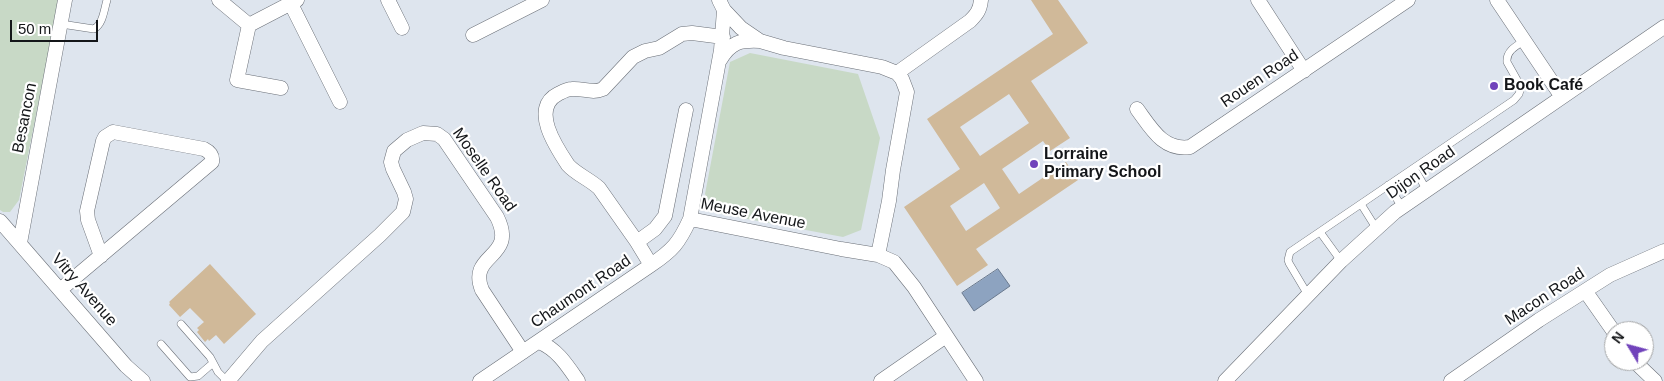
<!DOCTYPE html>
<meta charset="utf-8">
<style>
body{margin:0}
#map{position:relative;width:1664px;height:381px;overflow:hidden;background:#dee5ee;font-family:Arial,sans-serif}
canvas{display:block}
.north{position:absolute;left:1604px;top:321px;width:50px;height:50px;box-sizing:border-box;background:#fff;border:1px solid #a1a2a3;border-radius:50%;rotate:307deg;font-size:14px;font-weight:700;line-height:20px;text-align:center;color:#141619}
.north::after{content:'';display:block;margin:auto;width:18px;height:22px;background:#7143bb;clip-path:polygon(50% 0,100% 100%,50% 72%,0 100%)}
.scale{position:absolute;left:10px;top:20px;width:88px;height:22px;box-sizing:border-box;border:2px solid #141619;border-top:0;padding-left:6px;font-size:15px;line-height:18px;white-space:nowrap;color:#141619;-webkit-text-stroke:4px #fff;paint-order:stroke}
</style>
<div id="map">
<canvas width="1664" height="381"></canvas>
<div class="north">N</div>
<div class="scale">50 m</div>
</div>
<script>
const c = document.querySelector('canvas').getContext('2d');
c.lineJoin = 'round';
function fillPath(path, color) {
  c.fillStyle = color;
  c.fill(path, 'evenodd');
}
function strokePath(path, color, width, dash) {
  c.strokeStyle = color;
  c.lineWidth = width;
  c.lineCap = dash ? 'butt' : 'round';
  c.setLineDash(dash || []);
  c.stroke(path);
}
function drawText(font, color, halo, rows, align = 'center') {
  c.font = font + ' Arial,sans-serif';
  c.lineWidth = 4.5;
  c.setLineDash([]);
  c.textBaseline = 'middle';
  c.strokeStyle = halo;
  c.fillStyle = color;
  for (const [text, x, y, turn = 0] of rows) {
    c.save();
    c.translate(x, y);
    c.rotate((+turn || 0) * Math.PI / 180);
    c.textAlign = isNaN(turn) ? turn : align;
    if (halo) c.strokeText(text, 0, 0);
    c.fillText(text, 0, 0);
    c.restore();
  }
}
fillPath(new Path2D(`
 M0,0H59L19,200L10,212H3L0,210Z
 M750,53L858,74L880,138L861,230L843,237L716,213L705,194L730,62Z`), '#c8d9c6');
const water = new Path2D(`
 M998,269L1010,286L974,311L962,293Z`);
fillPath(water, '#8da3c0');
strokePath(water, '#69798e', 1);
fillPath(new Path2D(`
 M1031,0H1058L1088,43L1031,81L1070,138L1050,151L1043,141L1002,169L1019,194L1066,162L1078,180L976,249L988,265L957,286L904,207L960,169L927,119L1053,34ZM1009,94L1029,123L980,156L960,127ZM984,183L1000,208L966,231L950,206Z
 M210,264L256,314L224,344L216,335L209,341L208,339L205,342L197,332L199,330L197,328L204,322L190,308L180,317L169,305L170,303L169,302Z`), '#d0b999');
const lane = new Path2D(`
 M61,24L94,29C103,24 104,10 107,0
 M1414,168L1426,189
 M1388,185L1402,207
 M1361,204L1376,228
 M1320,232L1341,261
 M1308,295L1289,263L1288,260L1290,252L1514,100L1519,94L1521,87L1507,62C1506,51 1516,46 1524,41
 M181,324L210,357L218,372L227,381
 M161,344L190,377L198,376L213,363`);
const street = new Path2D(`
 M219,0L249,25L237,80L281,88
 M289,0L340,102
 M388,0L402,28
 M719,0L724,10L741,28L760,41L784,48L882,67L897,73L902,79L907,92L893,170L889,201L878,255
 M1258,0L1304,71
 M1497,0L1562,97
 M249,25L297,0
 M473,35L542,0
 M720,60C731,42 740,40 760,41
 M897,73L970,21C977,14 980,10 981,0
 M1137,109C1151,128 1163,151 1190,147L1408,0
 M690,219L841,249L878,255L894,262L914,287L976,381
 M0,221L126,366L143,381
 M637,242L655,229L665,216L686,110
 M20,243L65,0
 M651,265L637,242L599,188C589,179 576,174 568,165C556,147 530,108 558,94C562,92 567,89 572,89C583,88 592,94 603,89L633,57L645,51L659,48L682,34L692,33L723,37
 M60,290L212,162C213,155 210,152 204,149L113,132L105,137L103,141L87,211L88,220L101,256
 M1586,292L1614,332
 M539,342C557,349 567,365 578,381
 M1634,361L1655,381
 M228,381L262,341L380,235L403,212L406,199L404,192L393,169L391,162L394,151L407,140L423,133L437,134L444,139L497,217C518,259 467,253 482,290L523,352
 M480,381L651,265C673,250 679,243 690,219L721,50L724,10
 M881,381L946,336
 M1225,381L1341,261L1395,212L1664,27
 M1451,381L1539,320L1610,275L1664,251`);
strokePath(lane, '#6a6f77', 8);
strokePath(street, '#6a6f77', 15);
strokePath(lane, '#fff', 7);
strokePath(street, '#fff', 14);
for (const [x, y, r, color] of [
 [1494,86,5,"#7143bb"],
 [1034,164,5,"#7143bb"]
]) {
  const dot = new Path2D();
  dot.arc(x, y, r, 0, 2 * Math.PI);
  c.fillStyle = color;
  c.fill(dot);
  strokePath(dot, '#fff', 2);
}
drawText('16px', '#141619', '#fff', [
 ["Rouen Road",1260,79,-34],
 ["Besancon",25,118,-79],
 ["Moselle Road",484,170,55],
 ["Dijon Road",1421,173,-35],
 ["Meuse Avenue",753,214,11],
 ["Vitry Avenue",84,290,49],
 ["Chaumont Road",581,292,-34],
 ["Macon Road",1545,297,-33]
]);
drawText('bold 16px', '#141619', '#fff', [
 ["Book Café",1504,86],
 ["Lorraine",1044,155],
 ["Primary School",1044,173]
], 'left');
</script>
